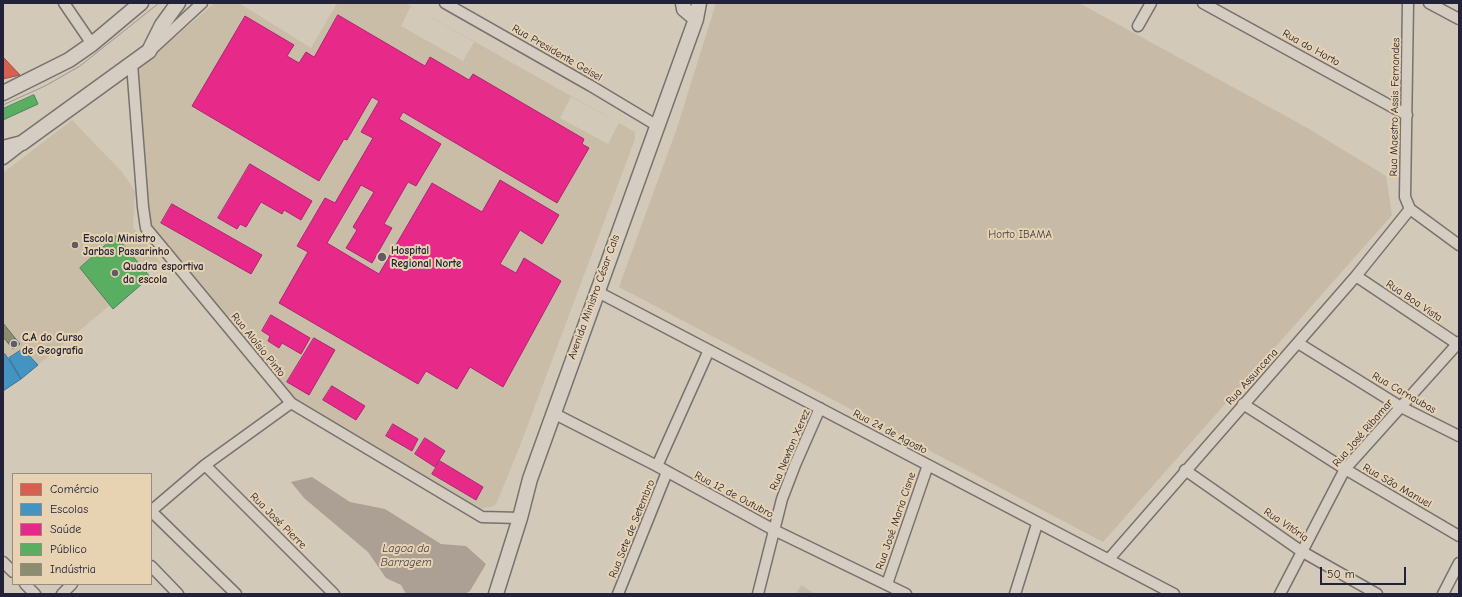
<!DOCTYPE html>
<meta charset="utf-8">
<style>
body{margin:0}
#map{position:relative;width:1462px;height:597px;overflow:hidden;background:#d3c9b8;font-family:"Comic Neue",sans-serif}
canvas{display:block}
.frame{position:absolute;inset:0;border:4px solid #22223b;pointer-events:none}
.legend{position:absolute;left:12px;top:473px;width:140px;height:112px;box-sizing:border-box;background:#e7d3b1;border:1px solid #988c82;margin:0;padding:5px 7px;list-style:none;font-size:12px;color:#22223b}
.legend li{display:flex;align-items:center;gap:8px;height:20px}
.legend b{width:20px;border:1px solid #988c82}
.scale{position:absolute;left:1320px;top:567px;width:86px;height:18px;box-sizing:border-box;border:2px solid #22223b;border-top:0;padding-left:5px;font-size:12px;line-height:14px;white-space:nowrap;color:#22223b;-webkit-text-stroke:3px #e7d3b1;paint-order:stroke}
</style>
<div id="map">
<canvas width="1462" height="597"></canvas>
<div class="frame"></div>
<ul class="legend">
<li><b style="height:11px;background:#d6604d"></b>Comércio</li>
<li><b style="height:11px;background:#4393c3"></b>Escolas</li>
<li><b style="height:11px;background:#e7298a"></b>Saúde</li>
<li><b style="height:11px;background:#5aae61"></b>Público</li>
<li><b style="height:11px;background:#8c8c6e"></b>Indústria</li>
</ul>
<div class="scale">50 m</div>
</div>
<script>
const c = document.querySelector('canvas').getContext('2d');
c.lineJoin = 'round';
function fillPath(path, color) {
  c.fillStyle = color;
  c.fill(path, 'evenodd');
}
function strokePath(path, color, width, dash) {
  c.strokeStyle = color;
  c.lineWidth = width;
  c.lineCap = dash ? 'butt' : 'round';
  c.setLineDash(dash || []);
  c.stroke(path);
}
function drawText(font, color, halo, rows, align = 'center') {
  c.font = font + ' "Comic Neue",sans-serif';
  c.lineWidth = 4;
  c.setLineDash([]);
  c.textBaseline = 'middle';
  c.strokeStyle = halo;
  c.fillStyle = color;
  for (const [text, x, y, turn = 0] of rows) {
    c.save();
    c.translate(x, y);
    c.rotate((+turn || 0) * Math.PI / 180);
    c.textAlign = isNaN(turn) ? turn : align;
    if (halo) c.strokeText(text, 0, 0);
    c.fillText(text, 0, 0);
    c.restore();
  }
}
fillPath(new Path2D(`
 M215,3H239L311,48L337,3H406L635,132V139L518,451L497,502L494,506L480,509L472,507L292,398L150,226L148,219L137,69ZM411,6L474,42L463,61L401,26ZM571,97L619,123L608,144L560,118Z
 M72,120L122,172L135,191L133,227L161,263L21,379L3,391V173Z`), '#cabda7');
fillPath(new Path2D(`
 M716,3H1079L1304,126L1386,176L1392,215L1103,542L619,287L677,128Z
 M801,585L815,594H796Z`), '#c7baa7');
fillPath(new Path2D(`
 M312,477L350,502L385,509L441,544L466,546L486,564L470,591L465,594H406L401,585L386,578L368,552L304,498L291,482Z`), '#aba093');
const shops = new Path2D(`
 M3,57L20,75L3,79Z`);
fillPath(shops, '#d6604d');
strokePath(shops, '#a04d48', 1);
const schools = new Path2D(`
 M15,338L20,344L13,349L8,343Z
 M23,349L38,365L21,379L9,358Z
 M5,354L21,379L3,391V355Z`);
fillPath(schools, '#4393c3');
strokePath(schools, '#39719a', 1);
const health = new Path2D(`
 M338,15L425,66L430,57L469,80L473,74L584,139L582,144L589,148L557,203L403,112L399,119L441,144L416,186L408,182L384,224L392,228L372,263L346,248L357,230L353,227L374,192L361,185L327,243L379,274L432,183L482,212L500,180L559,215L542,244L520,230L500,264L516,273L524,258L561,281L503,387L470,367L457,389L426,371L418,384L279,303L308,252L297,246L325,198L335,203L373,138L361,132L379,101L372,97L347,140L344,139L319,181L192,106L245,16L294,45L287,56L299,63L306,52L314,57Z
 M250,164L312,201L301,220L284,210L282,214L261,202L246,227L240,224L237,229L218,218Z
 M172,204L262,255L251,274L161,223Z
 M271,315L310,338L301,354L282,343L279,348L268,341L270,336L262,331Z
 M314,338L335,350L309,395L287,382Z
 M332,386L365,406L356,420L323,400Z
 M393,424L418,439L412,451L386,436Z
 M425,438L445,451L435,467L415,454Z
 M440,461L483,487L476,500L432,474Z`);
fillPath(health, '#e7298a');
strokePath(health, '#ac2772', 1);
const public = new Path2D(`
 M34,95L38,104L3,120V109Z
 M116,236L150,277L113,309L80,268Z`);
fillPath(public, '#5aae61');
strokePath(public, '#498456', 1);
const industry = new Path2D(`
 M3,323L15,338L8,343L3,337Z`);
fillPath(industry, '#8c8c6e');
strokePath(industry, '#6c6c5f', 1);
const minor = new Path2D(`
 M64,3L92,44
 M445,3L591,86L656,125
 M1203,3L1407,115
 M1408,3L1405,197L1410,209L1459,245
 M1429,3L1459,19
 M1138,26L1151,3
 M152,49L202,3
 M132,64L143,207L146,228L291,403L482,517L520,518
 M1356,276L1459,345
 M596,291L1174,594
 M1298,343L1401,407L1459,436
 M1243,404L1345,469L1459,536
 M553,413L657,466L774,530L906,594
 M205,465L334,594
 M657,466L709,350
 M1185,470L1301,551L1377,594
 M151,511L205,465L291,403
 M151,511L236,594
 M1109,559L1356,276L1410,209
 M3,562L13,572
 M151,566L178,594
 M25,584L35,594
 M887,584L928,465
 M62,594L72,584
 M618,594L667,472
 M758,594L782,499L795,465L820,408
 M1015,594L1037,524
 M1280,594L1345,469L1459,342
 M1443,594L1459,563`);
const tertiary = new Path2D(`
 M3,158L21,144`);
const secondary = new Path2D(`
 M683,3L684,9L696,19
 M3,93L69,60L92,44L141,3
 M3,148L22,143L149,51L162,25L178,3
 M496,594L520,518L530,479L696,19L699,3`);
strokePath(minor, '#76726f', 13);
strokePath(tertiary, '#76726f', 15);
strokePath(secondary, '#76726f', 17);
strokePath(minor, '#d5cdc1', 10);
strokePath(tertiary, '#d5cdc1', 12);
strokePath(secondary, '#d5cdc1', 14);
strokePath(new Path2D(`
 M3,105L45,86L80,66L159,3`), '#9b9690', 1);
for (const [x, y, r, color] of [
 [75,245,4,"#605c67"],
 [382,257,5,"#605c67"],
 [115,273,4,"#605c67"],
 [14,344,4,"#605c67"]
]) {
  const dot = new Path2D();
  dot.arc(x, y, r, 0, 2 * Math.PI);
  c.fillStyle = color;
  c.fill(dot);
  strokePath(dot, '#e7d3b1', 1.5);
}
drawText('11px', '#22223b', '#e7d3b1', [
 ["Rua do Horto",1311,48,29],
 ["Rua Presidente Geisel",557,53,30],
 ["Rua Maestro Assis Fernandes",1395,107,-89],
 ["Avenida Ministro César Cals",594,297,-70],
 ["Rua Boa Vista",1414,301,34],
 ["Rua Aloísio Pinto",258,345,51],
 ["Rua Assuncena",1252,377,-48],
 ["Rua Carnaubas",1404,393,30],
 ["Rua 24 de Agosto",890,432,28],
 ["Rua José Ribamar",1363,433,-49],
 ["Rua Newton Xerez",790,450,-67],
 ["Rua São Manuel",1397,486,30],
 ["Rua 12 de Outubro",734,495,28],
 ["Rua José Pierre",278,521,45],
 ["Rua José Maria Cisne",896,521,-71],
 ["Rua Vitória",1286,525,34],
 ["Rua Sete de Setembro",632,529,-68]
]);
drawText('11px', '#423f4e', '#e7d3b1', [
 ["Horto IBAMA",1020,235]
]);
drawText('bold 11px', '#22223b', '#e7d3b1', [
 ["Escola Ministro",83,239],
 ["Jarbas Passarinho",83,252],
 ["Hospital",391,251],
 ["Regional Norte",391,264],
 ["Quadra esportiva",123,267],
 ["da escola",123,280],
 ["C.A do Curso",22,338],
 ["de Geografia",22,351]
], 'left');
drawText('italic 12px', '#464251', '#e7d3b1', [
 ["Lagoa da",406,549],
 ["Barragem",406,563]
]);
</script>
